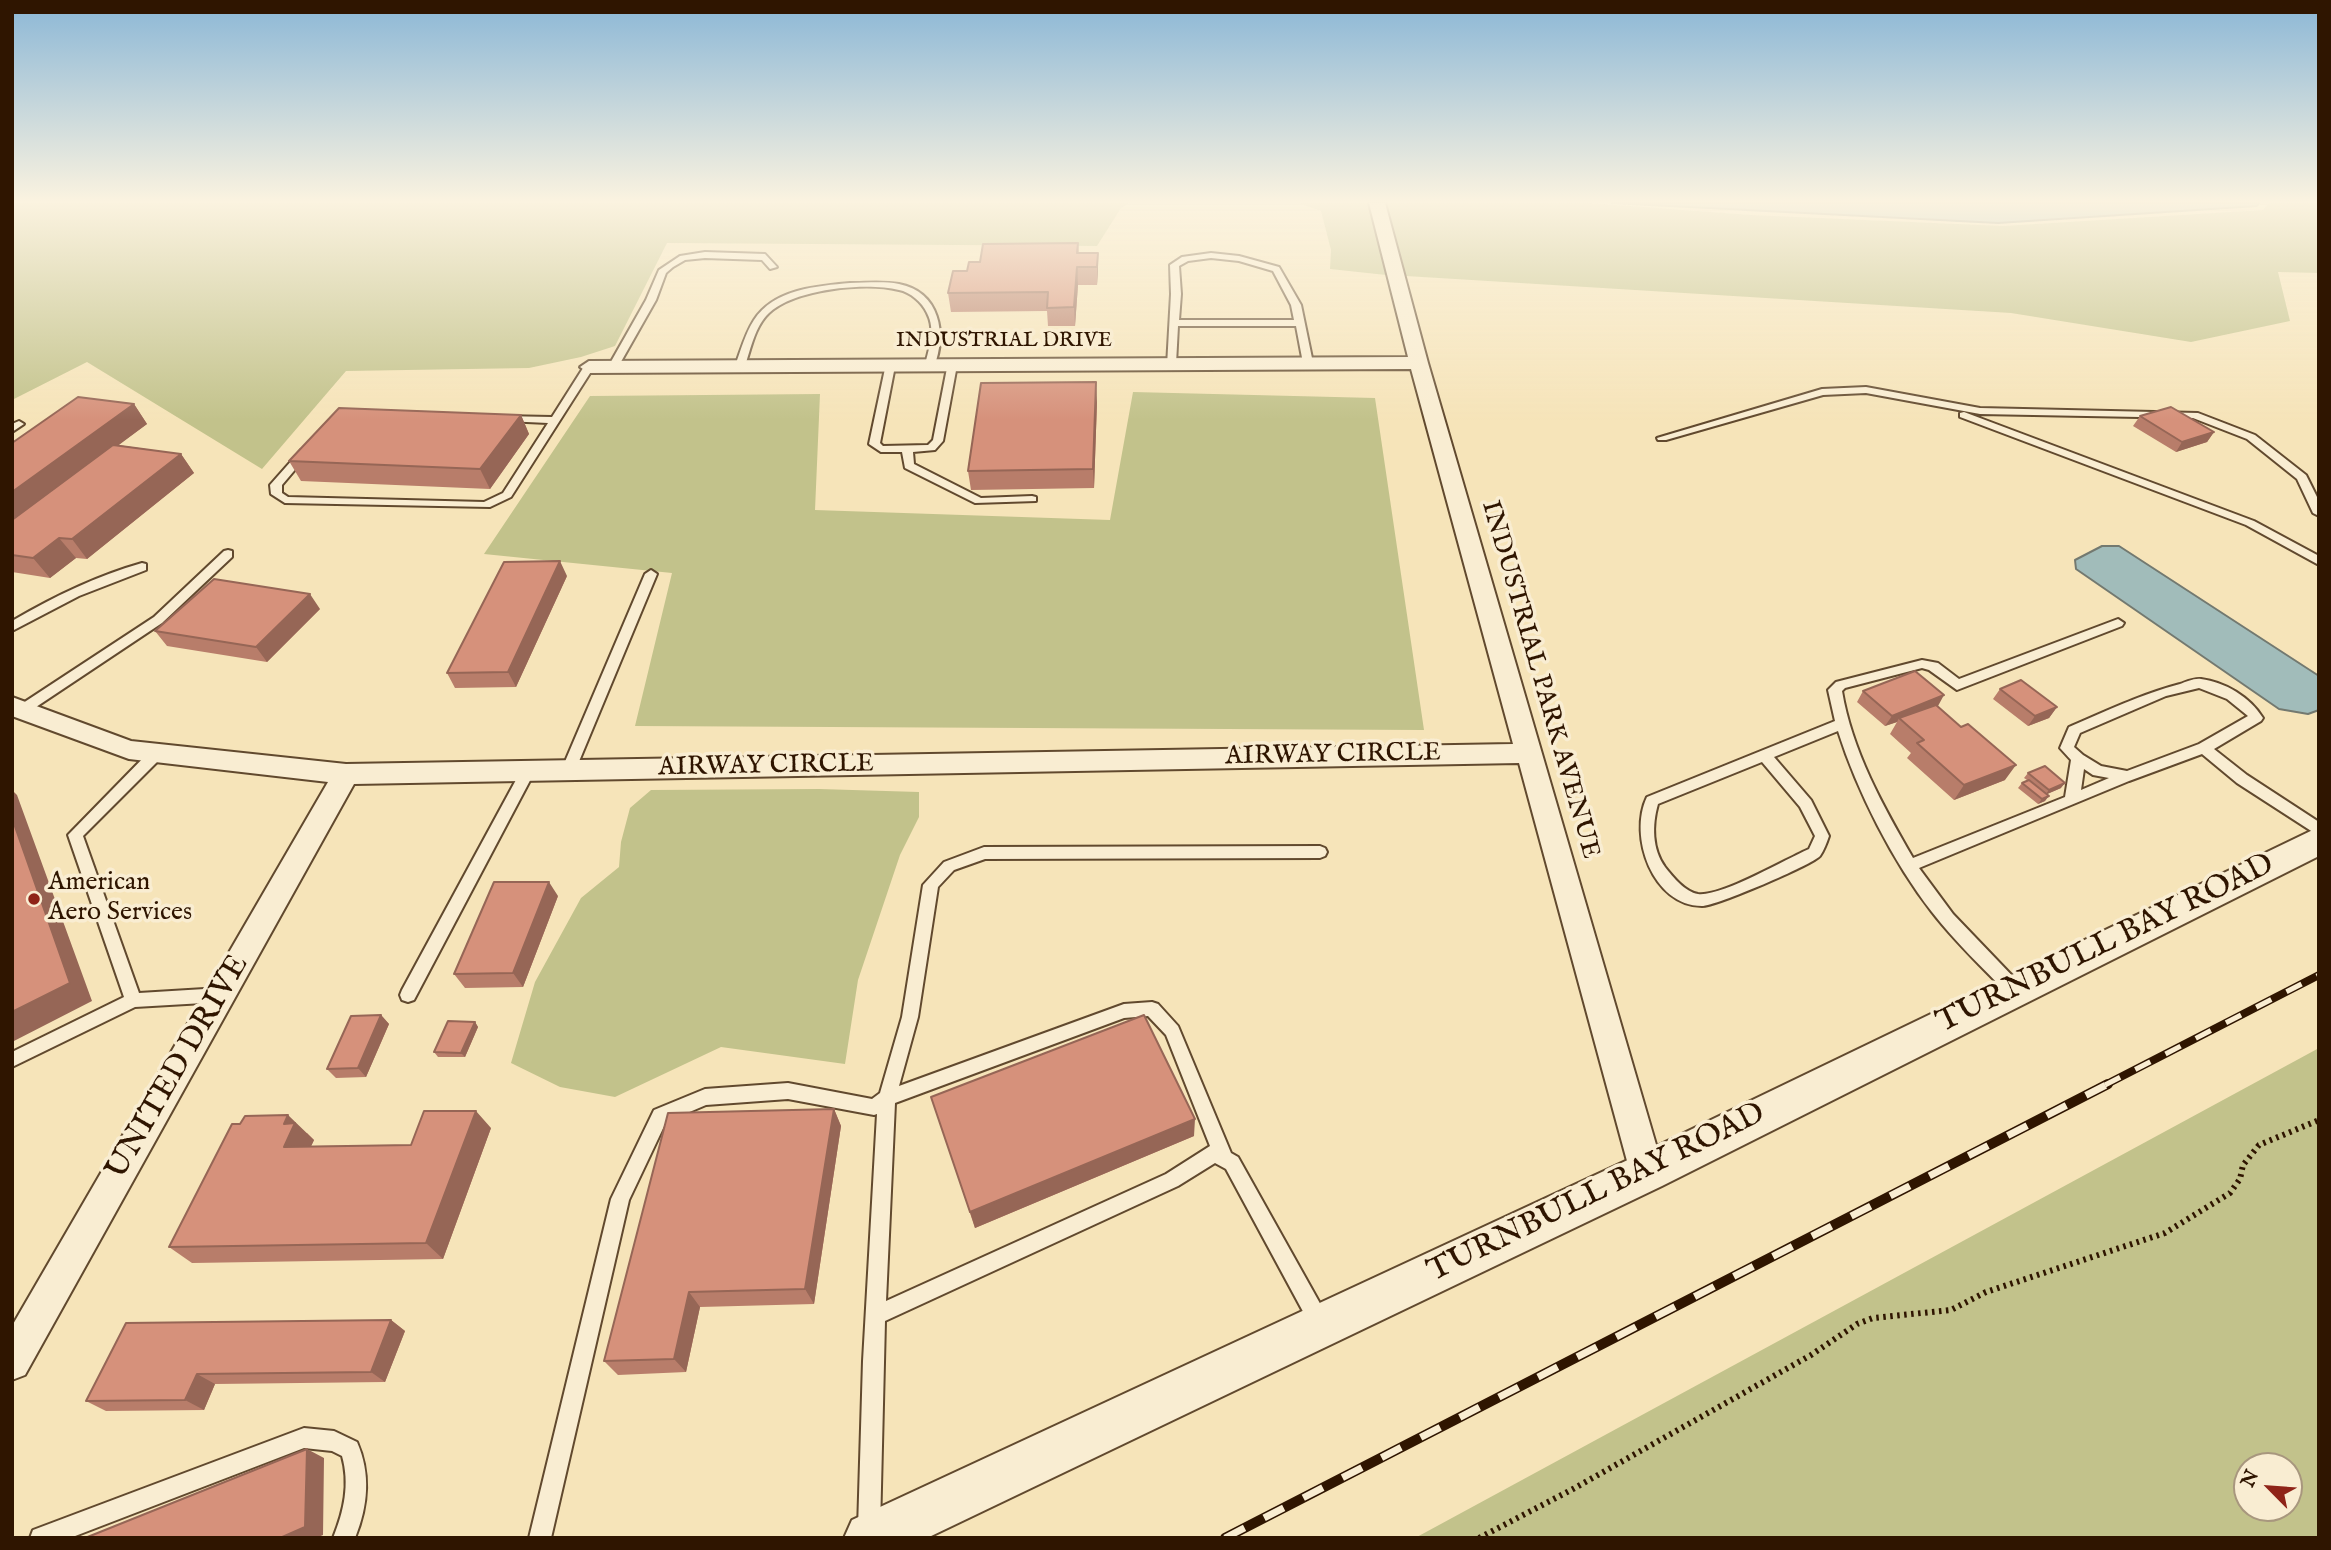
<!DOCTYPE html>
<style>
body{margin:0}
#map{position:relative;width:2331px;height:1550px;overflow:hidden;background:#f6e4b9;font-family:"IM FELL English",serif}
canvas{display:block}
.frame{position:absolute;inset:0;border:14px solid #2f1500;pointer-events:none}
.north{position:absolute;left:2233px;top:1452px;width:70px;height:70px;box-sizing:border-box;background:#f9edd2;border:2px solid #a8977e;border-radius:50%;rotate:295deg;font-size:19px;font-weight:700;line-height:28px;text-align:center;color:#2f1500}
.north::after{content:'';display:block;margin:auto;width:24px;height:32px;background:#8f2418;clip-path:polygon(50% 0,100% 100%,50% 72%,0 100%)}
</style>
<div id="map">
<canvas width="2331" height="1550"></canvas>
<div class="frame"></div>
<div class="north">N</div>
</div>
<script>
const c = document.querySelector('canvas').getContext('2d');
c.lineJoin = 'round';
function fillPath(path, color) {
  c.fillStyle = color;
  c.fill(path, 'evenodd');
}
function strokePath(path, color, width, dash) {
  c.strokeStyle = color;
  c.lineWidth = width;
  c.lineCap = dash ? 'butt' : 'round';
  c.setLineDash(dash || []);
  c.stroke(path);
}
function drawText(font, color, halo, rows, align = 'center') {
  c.font = font + ' "IM FELL English",serif';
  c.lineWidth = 7;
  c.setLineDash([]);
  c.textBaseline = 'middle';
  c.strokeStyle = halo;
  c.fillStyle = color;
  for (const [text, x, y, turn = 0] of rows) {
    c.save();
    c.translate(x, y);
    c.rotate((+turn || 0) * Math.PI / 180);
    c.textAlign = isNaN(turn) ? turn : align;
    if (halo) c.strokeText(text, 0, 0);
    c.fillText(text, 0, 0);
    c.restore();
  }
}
fillPath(new Path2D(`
 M12,203H1129L1121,208L1097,246L667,243L615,346L581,357L529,368L346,371L262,469L87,362L12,400Z
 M1299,203H1368L1386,275L1330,269L1331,250L1321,211Z
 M1386,203H1589L1751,215L2003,226L2263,210L2269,203H2317L2319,273L2278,272L2290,321L2191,342L2011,313L1406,276Z
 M1133,392L1375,398L1424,730L635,726L672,573L484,554L590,396L820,394L815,510L1110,520Z
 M819,789L919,792V817L900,855L858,980L845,1064L721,1047L615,1097L560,1087L511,1063L535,982L581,898L619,867L621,842L630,808L651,790Z
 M2319,1048V1538H1415ZM2247,1466H2289V1508H2247Z`), '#c2c28b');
const water = new Path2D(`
 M1612,203H2259L2257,206L1998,223Z
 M2102,546H2119L2319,676V710L2308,714L2279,709L2076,569L2075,560Z`);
fillPath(water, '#a1bcba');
strokePath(water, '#737970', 2);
const service = new Path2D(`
 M705,252L765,254L777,267L770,269L762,260L705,258L685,260L673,267L666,273L656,300L618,367L609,369L608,367L646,300L659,270L680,256Z
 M1211,253L1239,256L1279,267L1301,305L1313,363L1312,365L1303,363L1296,326H1178L1176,364L1167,366L1171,294L1170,265L1182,257ZM1211,258L1239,261L1273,271L1291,305L1294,320H1179L1181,294L1179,266L1188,261Z
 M850,283C866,283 883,281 899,284C940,292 947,334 934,367L925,365C929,348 936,330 927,313C922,302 910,292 899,290C865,282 795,289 769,313C755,326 751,348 745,366L736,368L735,366C741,350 745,334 754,320C774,289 817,286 850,283Z
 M948,363L957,365L943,441L935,450L913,452L914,464L981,498L1032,496L1036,497V501L975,503L905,468L902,452H881L869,444L886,364L895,366L880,443L883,446L928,445L933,440Z
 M585,365L594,367L511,497L490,507L285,503L271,494L270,485L301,450L305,449L310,452L282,485V493L288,497L484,502L503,493L548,423L505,421L500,418L501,416L552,417Z
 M1866,387L1980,408L2198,413L2255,435L2306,475L2319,501V516L2313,513L2297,479L2247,439L2193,418L1980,414L1866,393L1823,395L1666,440H1658L1657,438L1822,389Z
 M1964,412L2254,521L2319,556V565L2246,525L1960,417V413Z
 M19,421L24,424L12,432V424Z
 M228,550L232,551V557L162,623L27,713H17L15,710L17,707L154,617L224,551Z
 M142,563L146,564V570L79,596L12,631V621C53,597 96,576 142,563Z
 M651,570L657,574L575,771L573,775H563L561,771L645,574Z
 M2118,619L2124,623L2122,626L1957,690L1929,670L1922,668L1845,688L1842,691C1852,751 1883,806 1913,858L2065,797L2071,760L2060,748L2069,727C2106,711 2142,694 2180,684C2186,682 2194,678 2201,679C2225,682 2250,697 2263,718L2261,721L2214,749L2247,775L2319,822V836L2237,783L2202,754L2129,781L1919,868L1953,914L2021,985L2023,990L2021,995L2015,997L2009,995C1983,968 1955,942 1932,912C1893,862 1857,791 1838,731L1774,757L1811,800L1829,836C1827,842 1824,850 1820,856C1812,865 1716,906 1702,906C1653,906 1628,836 1647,797L1835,721L1828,690L1836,682L1922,660L1938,663L1959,679ZM2199,688L2227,699L2248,716L2199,744L2127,771L2101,766L2083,755L2074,747L2080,733L2166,696ZM1762,762L1800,807L1815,836L1809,849C1786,859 1721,897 1698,894C1685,892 1673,877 1665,867C1652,849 1652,825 1658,804ZM2084,769L2093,775L2109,778L2081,790Z
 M156,749L163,754L161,758L83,836L139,993L221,988L227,990L229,995L227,1000L221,1002L135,1007L12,1067V1052L124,997L68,835L151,750Z
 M528,766L535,771L414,1000L408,1002L402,1000L400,995L402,990L523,767Z
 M1320,846L1325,848L1327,852L1325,856L1320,858L985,859L954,870L938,887L918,1017L899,1086L1124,1004L1152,1002L1158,1004L1178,1026L1231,1153L1238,1157L1327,1316L1330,1323L1327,1330L1320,1333L1313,1330L1226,1169L1215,1163L1178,1186L885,1321L880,1529L877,1537L864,1538L858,1529L863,1361L877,1114L874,1115L788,1099L706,1105L666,1122L629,1200L551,1538H529L611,1199L654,1110L705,1089L788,1083L872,1099L880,1093L902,1017L923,885L944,862L984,847ZM1148,1016L1166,1035L1210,1146L1166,1174L886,1301L895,1103L1124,1018Z
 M304,1428L334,1431L357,1442C371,1474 368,1506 355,1538H333C344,1511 350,1484 342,1456L332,1451L304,1448L70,1538H30L33,1530L41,1527Z`);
const minor = new Path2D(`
 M1369,203H1385L1428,363L1664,1172L1659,1183L1647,1188L1635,1183L1630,1172L1519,763L354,784L25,1375L12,1380V1326L328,782L129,759L12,716V697L131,741L346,764L1513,744L1411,369L589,373L580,367L589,361L1408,357Z`);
const tertiary = new Path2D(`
 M2319,827V856L1662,1186L927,1538H844L852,1520L1632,1158Z`);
strokePath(service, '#61492e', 4);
strokePath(minor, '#61492e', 4);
strokePath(tertiary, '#61492e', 4);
strokePath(new Path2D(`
 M1479,1538L1573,1489L1811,1355L1857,1324L1873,1318L1951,1310L1986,1292L2165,1233L2230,1193L2240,1179L2243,1165L2259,1145L2319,1120`), '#2f1500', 6, [2.5, 4.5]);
fillPath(service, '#f9edd2');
fillPath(minor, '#f9edd2');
fillPath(tertiary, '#f9edd2');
const railFar1 = new Path2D(`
 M2105,1085L2319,975`);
const rail = new Path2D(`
 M1225,1538L2108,1084`);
strokePath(railFar1, '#2f1500', 8);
strokePath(rail, '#2f1500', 10);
strokePath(railFar1, '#f9edd2', 5, [17]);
strokePath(rail, '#f9edd2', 7, [22]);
fillPath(new Path2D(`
 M1078,243L1079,253H1098V271L1097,285H1078L1075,326H1048L1047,311L951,312L948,293L967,271L980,262Z
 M1097,402L1094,488L971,490L968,471Z
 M134,404L147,424L118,445L181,454L194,473L87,559L76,558L50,578L12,572V443Z
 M521,415L529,434L490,489L301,481L289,461Z
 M2140,416L2214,432L2207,442L2176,452L2133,426Z
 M567,576L516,687L455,688L447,673Z
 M320,609L267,662L167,646L155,631Z
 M2000,689L2057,707L2049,718L2028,726L1993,699Z
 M1863,691L1938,706H1937L2005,780L1954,800L1907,758L1911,753L1890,734L1897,722L1885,726L1857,702Z
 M2028,773L2061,788L2047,794L2045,801L2038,804L2018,788L2022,783L2027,780L2024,778Z
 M558,896L523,987L465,988L454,974Z
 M381,1015L389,1024L366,1077L336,1078L327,1069Z
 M475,1022L478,1027L465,1057H438L434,1052Z
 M931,1097L1194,1136L975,1228Z
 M834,1109L841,1126L814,1304L700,1307L686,1372L618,1375L604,1361Z
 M491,1128L443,1259L192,1263L169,1247L307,1133L314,1140L311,1146L411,1145Z
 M391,1320L405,1331L385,1382L215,1384L204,1410L106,1411L86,1401Z`), '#b87d6a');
fillPath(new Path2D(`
 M1098,253V271L1097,285V267Z
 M1077,267L1078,285L1075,326L1074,307Z
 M1096,382L1097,402L1094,488L1093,469Z
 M134,404L147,424L17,521L12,515V492Z
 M521,415L529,434L490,489L480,469Z
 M2214,432L2207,442L2176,452L2182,442Z
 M181,454L194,473L87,559L72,539Z
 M59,538L76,558L50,578L33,558Z
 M560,561L567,576L516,687L508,672Z
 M310,594L320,609L267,662L256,647Z
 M1944,695L1938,706L1901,720L1899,718L1897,722L1885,726L1892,716Z
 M2057,707L2049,718L2028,726L2035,716Z
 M2016,765L2005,780L1954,800L1964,785Z
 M2065,783L2061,788L2045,795L2049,790Z
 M12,790L17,795L92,1001L12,1042Z
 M2049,796L2045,801L2038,804L2042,799Z
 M549,882L558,896L523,987L513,973Z
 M381,1015L389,1024L366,1077L358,1068Z
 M475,1022L478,1027L465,1057L461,1053Z
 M834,1109L841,1126L814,1304L805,1289Z
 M476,1111L491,1128L443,1259L426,1243Z
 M288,1115L314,1140L303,1164L284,1147V1124Z
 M1195,1119L1194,1136L975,1228L970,1212Z
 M689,1292L700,1307L686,1372L674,1359Z
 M391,1320L405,1331L385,1382L371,1372Z
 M197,1374L215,1384L204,1410L185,1400Z
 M307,1449L324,1458L323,1535L316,1538H280Z`), '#966656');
const building = new Path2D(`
 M1078,243L1077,253H1098L1097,267H1077L1074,307L1047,308L1048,292L948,293L953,271H967L969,262H980L983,244Z
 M1096,382L1093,469L968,471L981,383Z
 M78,397L134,404L12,492V443Z
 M2171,407L2214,432L2182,442L2140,416Z
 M339,408L521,415L480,469L289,461Z
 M113,445L181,454L72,539L59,538L33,558L12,555V520Z
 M560,561L508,672L447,673L504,562Z
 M214,579L310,594L256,647L155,631Z
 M1915,671L1944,695L1892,716L1863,691Z
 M2021,680L2057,707L2035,716L2000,689Z
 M1936,705L1961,727L1968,724L2016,765L1964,785L1917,743L1924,740L1899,718Z
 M2045,766L2065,783L2049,790L2028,773Z
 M2029,780L2049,796L2042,799L2022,783Z
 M12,818L70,983L12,1012Z
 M494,882H549L513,973L454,974Z
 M381,1015L358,1068L327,1069L351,1016Z
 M1144,1015L1195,1119L970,1212L931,1097Z
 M448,1021L475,1022L461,1053L434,1052Z
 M834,1109L805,1289L689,1292L674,1359L604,1361L668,1113Z
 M424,1111H476L426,1243L169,1247L232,1124H240L245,1116L288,1115L284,1124L295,1123L284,1147L411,1145Z
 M391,1320L371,1372L197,1374L185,1400L86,1401L126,1323Z
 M307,1449L305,1527L280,1538H85Z`);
fillPath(building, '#d6917b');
strokePath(building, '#966656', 2);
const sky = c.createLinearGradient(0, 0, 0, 420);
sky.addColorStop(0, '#8bb7d6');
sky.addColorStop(0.48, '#fbf3e0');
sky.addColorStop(1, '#fbf3e000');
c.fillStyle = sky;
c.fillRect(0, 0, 2331, 420);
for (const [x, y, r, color] of [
 [34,899,7,"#8f2418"]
]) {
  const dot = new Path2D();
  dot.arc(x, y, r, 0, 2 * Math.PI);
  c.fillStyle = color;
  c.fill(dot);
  strokePath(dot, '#f9edd2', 2.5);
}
drawText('21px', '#2f1500', '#f9edd2', [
 ["INDUSTRIAL DRIVE",1004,342]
]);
drawText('26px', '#2f1500', '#f9edd2', [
 ["INDUSTRIAL PARK AVENUE",1539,680,74],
 ["AIRWAY CIRCLE",1333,756,-1],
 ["AIRWAY CIRCLE",766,767,-1]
]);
drawText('26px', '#2f1500', '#f9edd2', [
 ["American",48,884],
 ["Aero Services",48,914]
], 'left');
drawText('32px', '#2f1500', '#f9edd2', [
 ["TURNBULL BAY ROAD",2106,945,-26],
 ["UNITED DRIVE",179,1068,-60],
 ["TURNBULL BAY ROAD",1597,1194,-26]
]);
</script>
